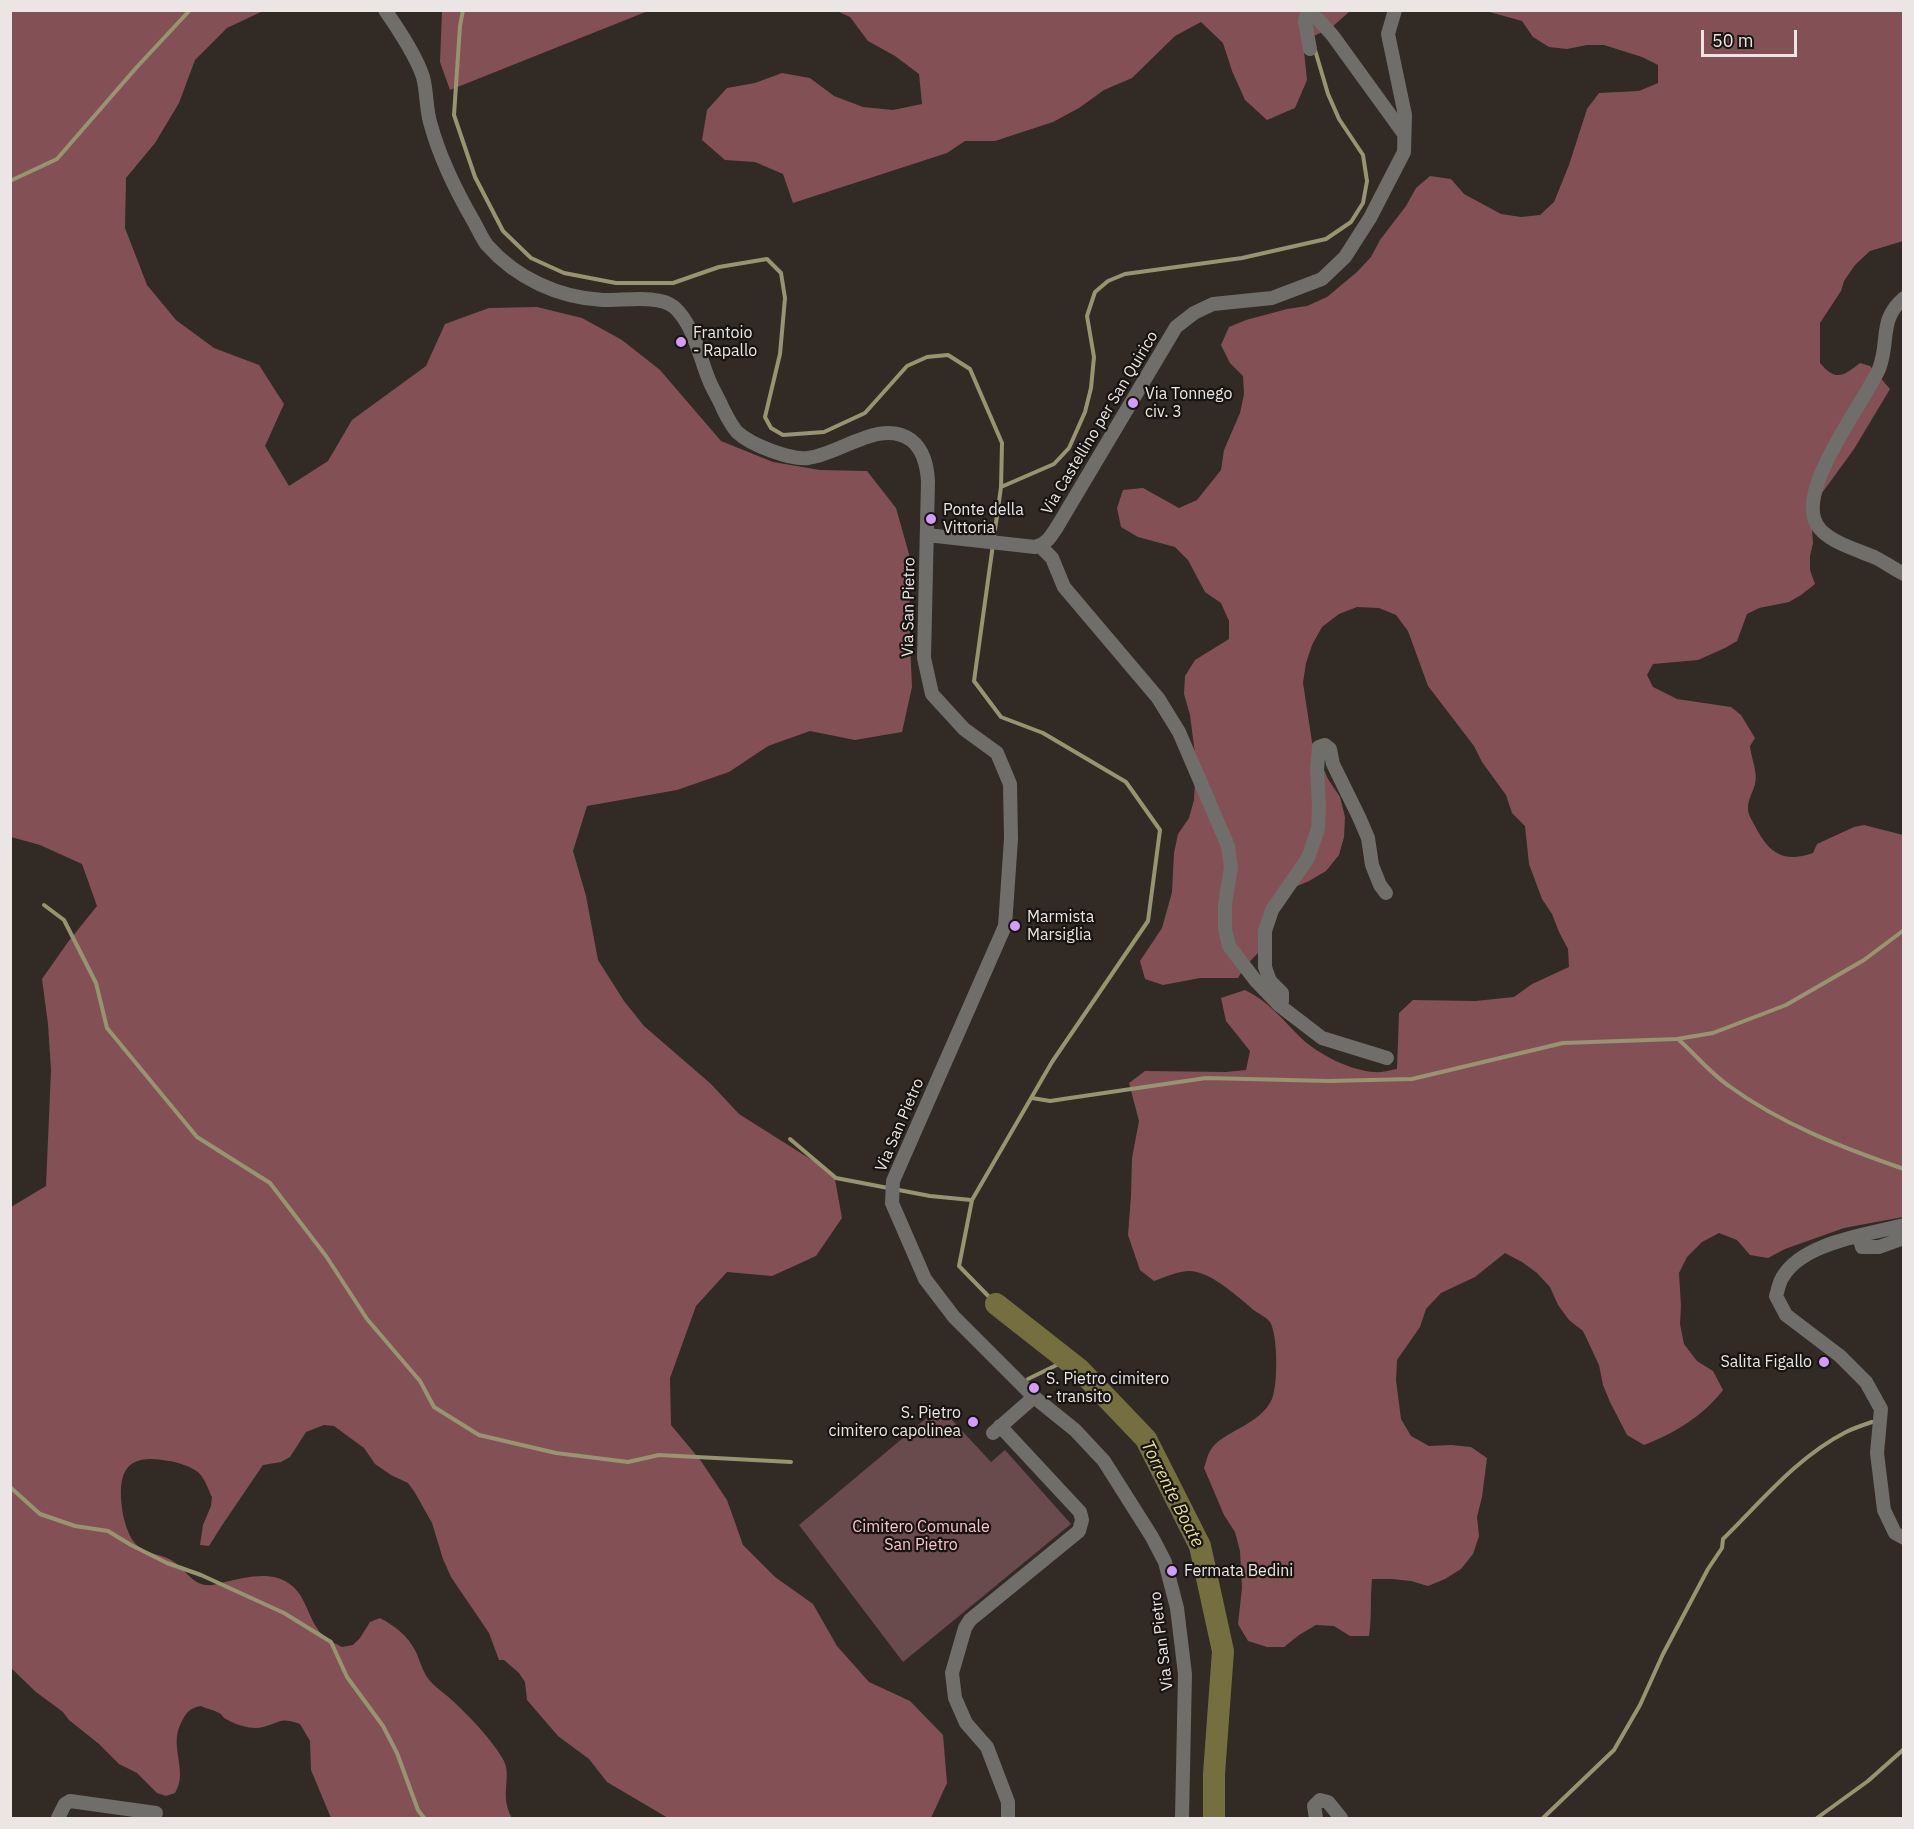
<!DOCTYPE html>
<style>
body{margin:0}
#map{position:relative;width:1914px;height:1829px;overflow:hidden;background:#312a25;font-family:"IBM Plex Sans",sans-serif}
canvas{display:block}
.frame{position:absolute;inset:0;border:12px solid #ebe6e3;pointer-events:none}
.scale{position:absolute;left:1701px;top:30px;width:96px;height:27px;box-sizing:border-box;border:3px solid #ebe6e3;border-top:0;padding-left:8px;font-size:18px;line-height:21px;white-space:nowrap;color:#ebe6e3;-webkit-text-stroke:4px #171411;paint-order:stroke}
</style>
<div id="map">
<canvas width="1914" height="1829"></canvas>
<div class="frame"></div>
<div class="scale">50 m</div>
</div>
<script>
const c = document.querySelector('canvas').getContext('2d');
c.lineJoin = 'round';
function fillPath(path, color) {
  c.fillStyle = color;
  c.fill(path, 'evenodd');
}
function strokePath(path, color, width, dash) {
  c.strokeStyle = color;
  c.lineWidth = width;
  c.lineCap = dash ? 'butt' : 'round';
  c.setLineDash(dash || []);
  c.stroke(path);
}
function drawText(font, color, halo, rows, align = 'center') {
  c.font = font + ' "IBM Plex Sans",sans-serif';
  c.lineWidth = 4.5;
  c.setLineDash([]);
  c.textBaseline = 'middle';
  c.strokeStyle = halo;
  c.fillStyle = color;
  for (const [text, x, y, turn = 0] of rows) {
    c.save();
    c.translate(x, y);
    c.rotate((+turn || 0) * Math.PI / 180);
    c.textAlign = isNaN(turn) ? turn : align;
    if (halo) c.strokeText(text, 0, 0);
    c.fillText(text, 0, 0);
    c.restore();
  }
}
fillPath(new Path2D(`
 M940,1407L991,1462L1005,1450L1071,1524L903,1662L799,1525Z`), '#6a4b4d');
fillPath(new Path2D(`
 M11,10L263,11L227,28L195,60L179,103L155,143L126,178L125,228L147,285L176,320L214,348L259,365L284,404L265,446L289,486L328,461L352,420L426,366L445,324L489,308L537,307L582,318L622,340L660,370L721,441L773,462L820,470L867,471L896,508L909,554L910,642L912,687L902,732L855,740L810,731L768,746L729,772L677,790L587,806L573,851L586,896L598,960L624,1001L644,1026L711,1084L739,1114L834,1174L842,1218L816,1256L772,1276L727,1272L696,1306L670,1378L671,1425L701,1461L727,1500L743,1545L775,1577L813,1604L837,1646L869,1682L910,1701L943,1735L947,1783L931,1818H668L607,1782L589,1759L558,1736L527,1700L525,1682L519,1673L504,1660H499L489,1633L451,1577L443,1559L432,1523L414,1491L408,1483L391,1475L375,1464L364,1448L334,1426L324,1425L306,1432L290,1457L281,1462L263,1465C245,1492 226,1518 209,1546L200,1545L203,1525L211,1506L212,1497C208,1489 205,1479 199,1473C192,1467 178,1462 169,1461C129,1453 117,1468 122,1508C123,1518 128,1535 134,1542C143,1554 159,1553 171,1560C184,1567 191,1584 207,1585C213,1586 219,1583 225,1582C246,1577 273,1570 291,1585C304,1594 308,1615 317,1628C322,1637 332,1642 342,1647L353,1645L360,1638L370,1622L380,1618C395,1626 408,1636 416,1652C420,1661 423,1673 430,1681C437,1689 446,1694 454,1702C470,1717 494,1742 504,1761C512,1778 499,1795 512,1818H331L311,1770L310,1741L300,1724C278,1717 283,1722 263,1727C252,1730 236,1725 226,1719C223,1718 222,1714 219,1713C214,1710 207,1709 201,1706C190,1708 186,1712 181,1723C172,1741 180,1756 180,1775C180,1782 178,1787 175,1793L166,1796L157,1793L137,1773L119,1764L99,1744L69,1720L63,1712L36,1692L11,1668V1207L46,1186L51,1070L48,1024L42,979L68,942L97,906L82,864L40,845L11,837Z
 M442,11V10L648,11L450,90L440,62Z
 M837,11H1350L1331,28L1303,41L1307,80L1295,108L1267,120L1245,100L1232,71L1223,43L1201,22L1175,36L1132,78L1104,90L1079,108L1053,122L995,141H965L947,153L793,203L783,174L755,162L725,160L702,140L707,110L727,88L755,83L782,73L810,78L834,96L863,107L893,110L922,104L919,74L895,56L868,41L850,17Z
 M1486,11H1903V241L1870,251L1855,265L1844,281L1841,291L1820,323V363C1836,382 1843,376 1860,363L1870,366L1890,389L1854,449L1822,493L1812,529L1813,543L1810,556V570L1815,584L1801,595L1789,602L1759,608L1747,614L1737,641L1725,648L1698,660L1653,664L1647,675L1653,687L1677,699L1731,707L1741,715L1755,738L1750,746C1751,758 1758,772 1755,784C1753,793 1747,800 1748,811C1749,816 1753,822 1756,828C1770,854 1784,863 1813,853L1817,844L1854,827L1864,825L1903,835V1217L1844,1228L1785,1249L1768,1258L1750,1255L1737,1240L1719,1233L1702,1242L1687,1257L1679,1273L1681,1306L1680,1324L1684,1344L1697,1361L1713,1371L1723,1390C1703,1416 1675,1433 1644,1445L1627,1435L1610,1402L1603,1385L1599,1365L1583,1331L1569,1320L1558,1305L1550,1287L1537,1273L1522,1262L1505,1253L1475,1277L1441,1293L1426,1309L1420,1327L1397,1360L1396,1380L1401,1419L1411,1436L1429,1446L1451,1445L1471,1447L1487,1458L1482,1497L1477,1517L1479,1536L1473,1554L1461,1569L1445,1579L1428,1586L1411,1581L1392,1579H1372C1370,1599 1372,1617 1369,1636H1350L1334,1626L1316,1625L1299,1635L1284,1647H1267L1248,1641L1238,1624L1242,1588L1240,1551L1235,1532L1224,1515L1204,1468C1206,1463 1207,1456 1210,1451C1221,1431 1260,1426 1272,1399C1278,1385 1278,1335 1270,1322C1267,1318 1260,1314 1255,1311C1239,1298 1212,1272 1190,1271C1179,1271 1165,1277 1154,1281L1140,1270L1128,1235L1131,1196L1132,1158L1139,1121L1129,1083L1145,1071L1226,1072L1246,1070L1250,1051L1226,1021L1221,998L1245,990C1268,1001 1283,1020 1301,1038C1318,1054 1351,1071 1375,1072C1382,1073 1390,1070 1397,1069L1399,1013L1413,1000L1475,1001L1514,997L1532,984L1569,967L1568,949L1559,932L1552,914L1542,899L1529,864L1525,826L1512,813L1506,795L1482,762L1474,746L1428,686L1408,631L1396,615L1379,608L1357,607L1339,614L1322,627L1312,645L1306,663L1303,683L1312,742L1328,779L1340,797L1345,817L1344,837L1339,855L1326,871L1309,881L1274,896L1259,952L1245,966L1238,978H1200L1163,985L1145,979L1140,961L1162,928L1172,892L1174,853L1178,834L1189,818L1194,800L1196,762L1190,715L1184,694L1185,676L1195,660L1229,639V621L1221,603L1205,592L1188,560L1175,547L1138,537L1121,527L1117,508L1123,490L1143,488L1179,508L1197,500L1221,470L1224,450L1240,413L1244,394L1243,376L1230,363L1221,345L1229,327L1246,320L1287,309L1307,306L1327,297L1357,272L1371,257L1380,240L1406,206L1416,188L1430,176L1451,179L1464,194L1501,214L1521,217L1540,215L1554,202L1569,165L1587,109L1599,93L1639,91L1658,83V65L1642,57L1604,45H1587L1567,49L1549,47L1533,37L1522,21Z`), '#835155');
strokePath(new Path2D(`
 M463,10L460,26L454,115L475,177L503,231L531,258L564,273L616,283H673L719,267L767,259L781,273L785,298L780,354L765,417L771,428L783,435L824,432L865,413L907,366L927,357L948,355L970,369L1002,443L1001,487L974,681L1001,717L1043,733L1126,782L1160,830L1148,921L1052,1062L972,1200L959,1266L996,1304
 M10,181L57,159L136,68L190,10
 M1001,487L1054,464L1069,448L1085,412L1091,388L1094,357L1087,316L1095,292L1108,281L1125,274L1242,258L1326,239L1351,222L1363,203L1367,181L1363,155L1339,119L1328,94L1315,50
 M44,905L64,920L96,983L107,1028L197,1137L270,1183L326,1256L367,1319L420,1381L434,1407L479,1435L556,1453L628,1462L659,1455L791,1462
 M1678,1039C1695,1054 1710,1073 1729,1086C1781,1124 1843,1148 1904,1169
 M1032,1098L1050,1101L1070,1098L1206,1078L1329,1081L1412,1079L1563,1043L1677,1039L1713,1033L1786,1005L1864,960L1904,930
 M790,1139L836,1178L930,1196L971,1200
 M1028,1379L1067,1360
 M10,1487L40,1514L75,1526L108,1531L131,1545L167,1563L201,1575L284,1613L331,1642L347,1677L383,1726L397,1753L418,1810L424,1818
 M1543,1818L1614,1750L1640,1705L1663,1654L1708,1569L1722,1548L1723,1539C1761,1502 1797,1457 1846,1432C1854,1428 1863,1425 1872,1422
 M1817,1818L1868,1781L1904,1749`), '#989370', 4);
strokePath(new Path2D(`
 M996,1304L1080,1370L1146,1439L1200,1546L1223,1651L1214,1774V1818`), '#756f3f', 22);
strokePath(new Path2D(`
 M385,10C397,27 417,58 423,77C427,92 426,108 430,122C439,156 456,191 474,222C478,229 482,239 487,245C516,278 559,298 603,300C622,301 659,294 674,307C694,325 699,356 709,380C713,390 719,399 723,409C727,417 731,425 737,432C751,445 790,460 808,458C841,454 880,418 911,440C924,450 927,466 928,481L924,658L932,694L964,729L997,753L1010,784L1011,839L1005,926L893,1181L892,1203L925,1279L954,1317L1034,1397L1075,1430L1104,1461L1152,1537L1165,1562L1177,1608L1185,1674L1182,1818
 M1310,49L1305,22L1306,16L1313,17L1319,20L1333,36L1404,134
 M1904,298C1878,320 1890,341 1879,369C1864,403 1795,490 1817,525C1827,542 1859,550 1876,558C1886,563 1894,569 1904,574
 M927,535L1035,547C1046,545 1051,536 1057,527L1176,327L1194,313L1213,304L1272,298L1322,279L1345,257L1370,218L1404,152L1405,115L1388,34L1395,10
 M1040,546L1052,558L1064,587L1158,698L1179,732L1228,846L1231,867L1225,904V929L1229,946L1256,981L1279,1005L1322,1038L1387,1058
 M1279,1005L1282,1001V993L1270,981L1265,967V931L1272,910L1308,858L1318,829L1319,805L1317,770L1319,747L1325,745L1330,749L1333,764L1359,817L1368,838L1372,865L1380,885L1386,893
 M1904,1225C1867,1235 1802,1242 1782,1278C1779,1283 1778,1290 1776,1296L1786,1315L1840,1356L1866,1382L1881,1409L1877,1453L1884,1510L1895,1533L1904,1538
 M1859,1237L1862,1247H1879L1904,1238
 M1000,1426L1080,1512L1082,1520L1079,1531L970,1620L965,1628L952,1673L955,1698L966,1723L987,1747L1008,1802V1818
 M993,1433L1034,1397
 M58,1818L65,1804L70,1801L156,1813
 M1316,1818L1314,1806L1320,1800L1328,1802L1341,1818`), '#706e6a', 14);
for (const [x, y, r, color] of [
 [681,342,6,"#d39cfc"],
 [1133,403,6,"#d39cfc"],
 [931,519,6,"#d39cfc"],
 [1015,926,6,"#d39cfc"],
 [1824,1362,6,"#d39cfc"],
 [1034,1388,6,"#d39cfc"],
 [973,1422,6,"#d39cfc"],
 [1172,1571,6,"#d39cfc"]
]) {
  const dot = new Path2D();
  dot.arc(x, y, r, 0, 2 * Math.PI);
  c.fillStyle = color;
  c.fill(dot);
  strokePath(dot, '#171411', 2);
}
drawText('16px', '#ebe6e3', '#171411', [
 ["Frantoio",693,333],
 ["- Rapallo",693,351],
 ["Via Tonnego",1145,394],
 ["civ. 3",1145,412],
 ["Ponte della",943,510],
 ["Vittoria",943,528],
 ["Marmista",1027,917],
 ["Marsiglia",1027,935],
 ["Salita Figallo",1812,1362,"right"],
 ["S. Pietro cimitero",1046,1379],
 ["- transito",1046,1397],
 ["S. Pietro",961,1413,"right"],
 ["cimitero capolinea",961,1431,"right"],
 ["Fermata Bedini",1184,1571]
], 'left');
drawText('16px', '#ebe6e3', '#171411', [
 ["Via Castellino per San Quirico",1100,423,-59],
 ["Via San Pietro",909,607,-89],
 ["Via San Pietro",900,1125,-67],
 ["Via San Pietro",1162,1641,-97]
]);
drawText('16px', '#fbc7ca', '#171411', [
 ["Cimitero Comunale",921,1527],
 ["San Pietro",921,1545]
]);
drawText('italic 18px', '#e8de91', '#171411', [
 ["Torrente Boate",1172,1494,63]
]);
</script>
